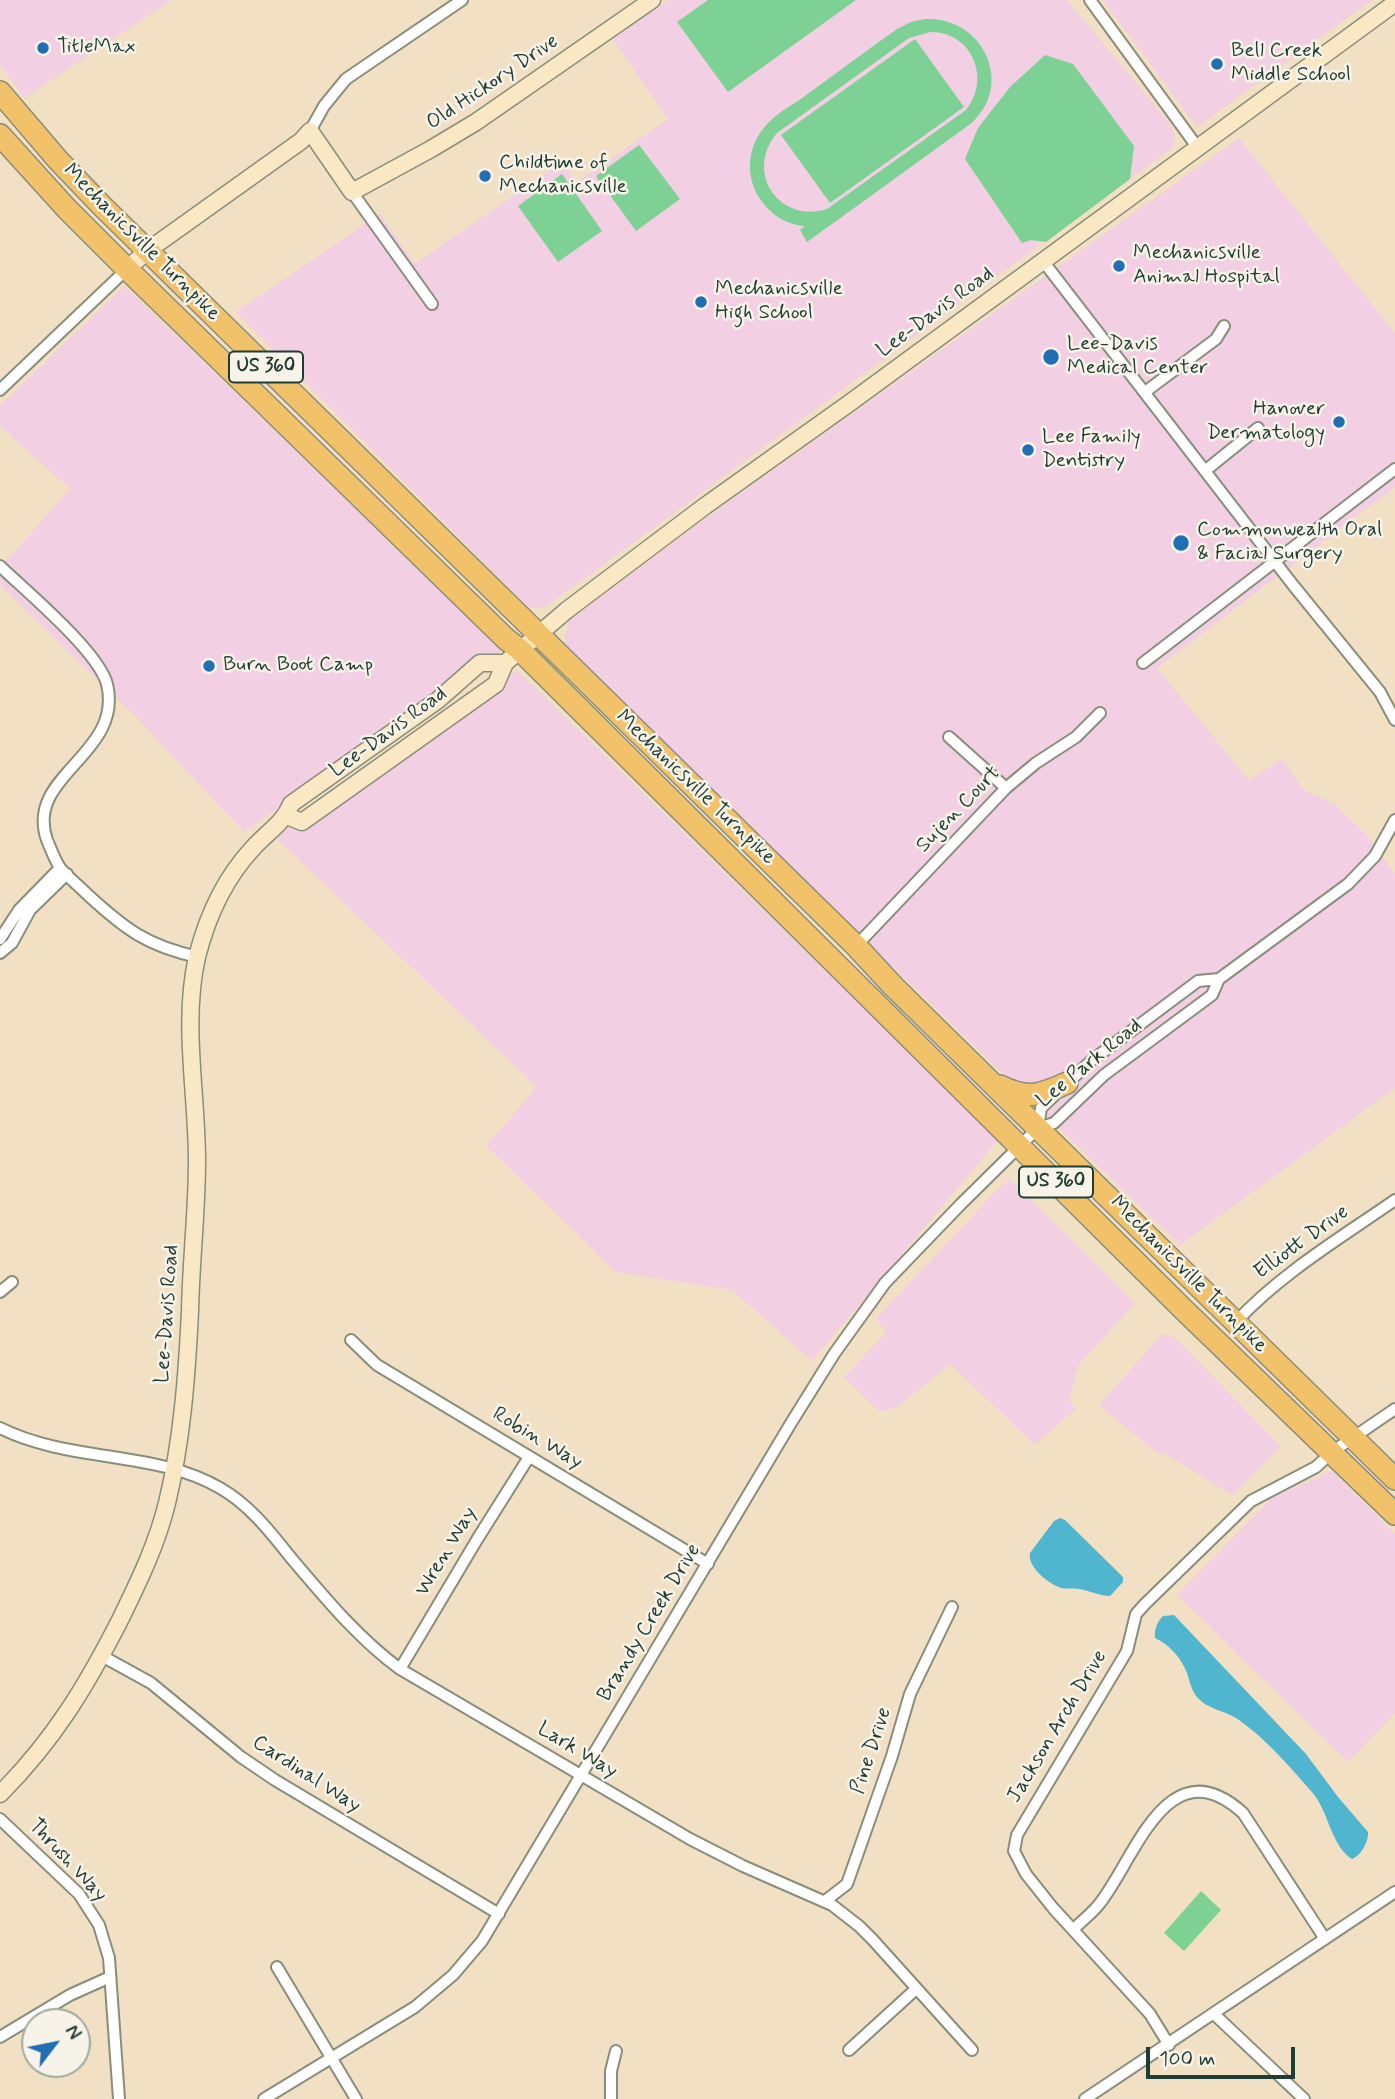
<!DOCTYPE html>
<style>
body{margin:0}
#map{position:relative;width:1395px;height:2099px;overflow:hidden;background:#f1e0c3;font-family:Mynerve,sans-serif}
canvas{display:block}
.north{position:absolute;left:21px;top:2008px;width:70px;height:70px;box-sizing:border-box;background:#f7f3e8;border:2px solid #a1aaa0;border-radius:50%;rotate:58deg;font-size:19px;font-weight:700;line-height:28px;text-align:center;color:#1f3d34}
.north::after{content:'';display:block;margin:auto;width:24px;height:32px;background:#1f6fb2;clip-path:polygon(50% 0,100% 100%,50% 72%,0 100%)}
.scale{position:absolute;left:1146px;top:2047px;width:149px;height:32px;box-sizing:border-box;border:4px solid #1f3d34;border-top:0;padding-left:9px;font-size:21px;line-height:24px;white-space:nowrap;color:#1f3d34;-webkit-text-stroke:5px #f7f3e8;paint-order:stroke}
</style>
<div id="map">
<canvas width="1395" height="2099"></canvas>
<div class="north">N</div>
<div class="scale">100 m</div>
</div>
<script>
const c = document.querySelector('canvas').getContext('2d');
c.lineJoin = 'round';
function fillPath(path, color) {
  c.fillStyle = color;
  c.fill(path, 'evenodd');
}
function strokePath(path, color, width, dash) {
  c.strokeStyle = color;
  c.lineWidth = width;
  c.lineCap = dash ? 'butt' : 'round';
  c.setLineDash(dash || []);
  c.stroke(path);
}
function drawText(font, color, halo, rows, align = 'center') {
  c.font = font + ' Mynerve,sans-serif';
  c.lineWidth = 5;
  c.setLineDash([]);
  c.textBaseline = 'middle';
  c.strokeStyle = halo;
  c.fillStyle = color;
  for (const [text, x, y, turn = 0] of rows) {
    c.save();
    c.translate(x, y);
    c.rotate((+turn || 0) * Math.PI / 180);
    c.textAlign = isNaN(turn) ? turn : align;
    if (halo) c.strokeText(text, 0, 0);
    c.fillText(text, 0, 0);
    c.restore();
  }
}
fillPath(new Path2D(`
 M0,0H172L24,98L0,64Z
 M669,0H1067L1171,125L1175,136L1172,148L544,608H529L236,312L380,214L415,264L562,162L577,182L668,119L613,39Z
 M1103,0H1372L1197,127Z
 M1239,138L1395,333V487L1157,668L1249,780L1282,759L1304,790L1335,804L1366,834L1395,874V1088L1180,1245L707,788L568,647L564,636L569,621L713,513Z
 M125,286L501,650L244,832L135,716L0,585V568L70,489L0,426V405Z
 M517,670L998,1140L812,1361L732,1290L616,1272L486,1146L537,1087L276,838L314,804L430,732Z
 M1010,1179L1135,1303L1077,1367L1073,1388L1068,1398L1076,1409L1035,1445L950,1364L900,1405L889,1410L879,1411L844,1377L887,1332L876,1319L996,1191Z
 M1162,1335H1172L1281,1446L1232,1495L1164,1453H1157L1100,1406L1103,1400Z
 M1332,1471L1395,1534V1713L1348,1762L1177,1595L1272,1498Z`), '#f2cfe2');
fillPath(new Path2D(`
 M708,0H856L728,92L677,22Z
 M925,19C984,16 1016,87 969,125L807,242L800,230L805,226C785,225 767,212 757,194C746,173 748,148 763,129C773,115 791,106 805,96C836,73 866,51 897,29L911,22ZM930,32C971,31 992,78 966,110L827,209C779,224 744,172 777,133L909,38Z
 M915,39L964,107L830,203L781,135Z
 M1045,55L1073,64L1134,146L1130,179L1046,242L1031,240L1022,243L965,159L978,128L1010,87Z
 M639,145L680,199L636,231L596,176Z
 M562,174L602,231L558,262L518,206Z
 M1201,1891L1221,1910L1184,1951L1164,1933Z`), '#7dd194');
fillPath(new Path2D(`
 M1060,1518L1065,1520L1123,1577V1582L1110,1596C1099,1596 1089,1590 1078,1589C1072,1588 1066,1589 1061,1588C1049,1584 1027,1567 1030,1553L1054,1521Z
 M1174,1615L1306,1754L1338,1797L1368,1832C1369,1841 1361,1856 1352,1859C1330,1845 1329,1810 1311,1791C1289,1766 1266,1739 1239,1720C1225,1710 1208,1710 1197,1697C1191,1690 1190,1682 1187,1673C1182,1659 1169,1644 1155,1638C1154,1630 1157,1622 1163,1616Z`), '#50b6cf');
const street = new Path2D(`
 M1090,0L1198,148
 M310,131L324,106L346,79L462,0
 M352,192L432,304
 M1043,261L1293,585L1380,692L1395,720
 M0,390L127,269
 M1145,392L1216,339L1224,326
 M1206,470L1258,428
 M0,566C27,592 98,651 107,684C124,755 24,775 47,840C51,849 55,861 61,869C69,878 79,886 88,895C125,929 147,946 198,957
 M1143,663L1395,469
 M949,737L1006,788
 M0,939L19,910L60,868
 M856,946L1006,788L1036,763L1076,737L1100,713
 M0,953L12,943L30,910L67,874
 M1038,1128L1041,1108L1091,1061L1198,981L1219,979
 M0,1292L12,1282
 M1236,1322C1280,1274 1342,1237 1395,1200
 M351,1340L377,1365L708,1564
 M0,1428C70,1463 155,1450 220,1488C250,1505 271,1533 292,1559C326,1599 358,1638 400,1669L690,1839L743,1866L832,1905L859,1926L873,1940L972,2050
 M102,1656L151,1683L241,1757L275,1780L499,1914
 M400,1669L478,1538L529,1457
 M0,1819L79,1894L99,1925L109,1958L119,2099
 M825,1901L847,1884L892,1756L910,1694L952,1607
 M1073,1930C1081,1921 1093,1913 1100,1903C1136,1857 1168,1745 1243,1813L1325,1939
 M277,1967L356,2099
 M1214,2014L1304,2099
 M0,2037L70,1995L110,1977
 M1169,2045L1150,2014L1053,1908L1026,1874L1014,1851L1017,1835L1127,1651L1136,1614L1145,1604L1251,1501L1316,1467L1332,1452L1395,1409
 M849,2050L916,1989
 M264,2099L415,2007L453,1975L482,1941L791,1423L834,1354L885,1283L961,1204L1038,1128L1054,1123L1104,1075L1212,995L1219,979L1348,884L1375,856L1395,820
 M611,2099V2071L616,2051
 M1085,2099L1395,1892`);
const secondary = new Path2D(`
 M127,269L147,251L301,141L310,131L352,192L431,149L476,122L652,0
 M287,816L302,822L496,684L505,663L567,610L705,506L851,402L1395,3
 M0,1794C54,1740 87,1685 121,1618C139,1581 157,1544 167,1503C182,1441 187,1375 190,1311C191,1261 197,1211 197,1161C197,1094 182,1023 197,957C207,917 225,878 253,848C266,833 284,823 291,804L438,700L480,663H505`);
const highway = new Path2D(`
 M0,92L58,160L102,206L856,946L893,986L1395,1479
 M0,135L67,209L127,269L506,639L520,650L1184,1310L1395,1514
 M1000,1086C1029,1100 1040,1095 1067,1083`);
strokePath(street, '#888e7c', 14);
strokePath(secondary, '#888e7c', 19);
strokePath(highway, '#888e7c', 24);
strokePath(street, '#fff', 10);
strokePath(secondary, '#fae7c3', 16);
strokePath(highway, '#f2c26a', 21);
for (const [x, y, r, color] of [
 [43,48,7,"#1f6fb2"],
 [1217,64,7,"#1f6fb2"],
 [485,176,7,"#1f6fb2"],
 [1119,266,7,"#1f6fb2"],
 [701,302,7,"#1f6fb2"],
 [1051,357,9,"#1f6fb2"],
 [1339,422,7,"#1f6fb2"],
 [1028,450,7,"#1f6fb2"],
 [1181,543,9,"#1f6fb2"],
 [209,666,7,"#1f6fb2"]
]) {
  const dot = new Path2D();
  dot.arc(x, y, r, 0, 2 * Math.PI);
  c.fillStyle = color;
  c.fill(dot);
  strokePath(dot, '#f7f3e8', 2.5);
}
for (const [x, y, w] of [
 [266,367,74],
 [1056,1182,74]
]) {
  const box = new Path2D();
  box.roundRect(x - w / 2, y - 15.5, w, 31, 5);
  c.fillStyle = '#f7f3e8';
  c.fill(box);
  strokePath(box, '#1f3d34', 2);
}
drawText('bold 19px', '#1f3d34', null, [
 ["US 360",266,367],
 ["US 360",1056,1182]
]);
drawText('21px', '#1f3d34', '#f7f3e8', [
 ["TitleMax",57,48],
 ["Bell Creek",1231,52],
 ["Middle School",1231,76],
 ["Childtime of",499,164],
 ["Mechanicsville",499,188],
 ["Mechanicsville",1133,254],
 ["Animal Hospital",1133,278],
 ["Mechanicsville",715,290],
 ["High School",715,314],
 ["Lee-Davis",1067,345],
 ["Medical Center",1067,369],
 ["Hanover",1325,410,"right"],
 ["Dermatology",1325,434,"right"],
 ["Lee Family",1042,438],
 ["Dentistry",1042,462],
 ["Commonwealth Oral",1197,531],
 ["& Facial Surgery",1197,555],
 ["Burn Boot Camp",223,666]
], 'left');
drawText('21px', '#1f3d34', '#f7f3e8', [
 ["Old Hickory Drive",493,83,-34],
 ["Mechanicsville Turnpike",141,243,45],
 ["Lee-Davis Road",936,313,-36],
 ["Lee-Davis Road",389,733,-36],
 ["Mechanicsville Turnpike",695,788,44],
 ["Sujen Court",959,810,-46],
 ["Lee Park Road",1090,1064,-39],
 ["Elliott Drive",1302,1243,-36],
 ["Mechanicsville Turnpike",1188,1275,45],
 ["Lee-Davis Road",168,1314,-86],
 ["Robin Way",537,1439,31],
 ["Wren Way",447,1552,-59],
 ["Brandy Creek Drive",650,1623,-59],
 ["Jackson Arch Drive",1058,1727,-59],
 ["Lark Way",577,1751,31],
 ["Pine Drive",872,1751,-72],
 ["Cardinal Way",306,1775,33],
 ["Thrush Way",67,1861,47]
]);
</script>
